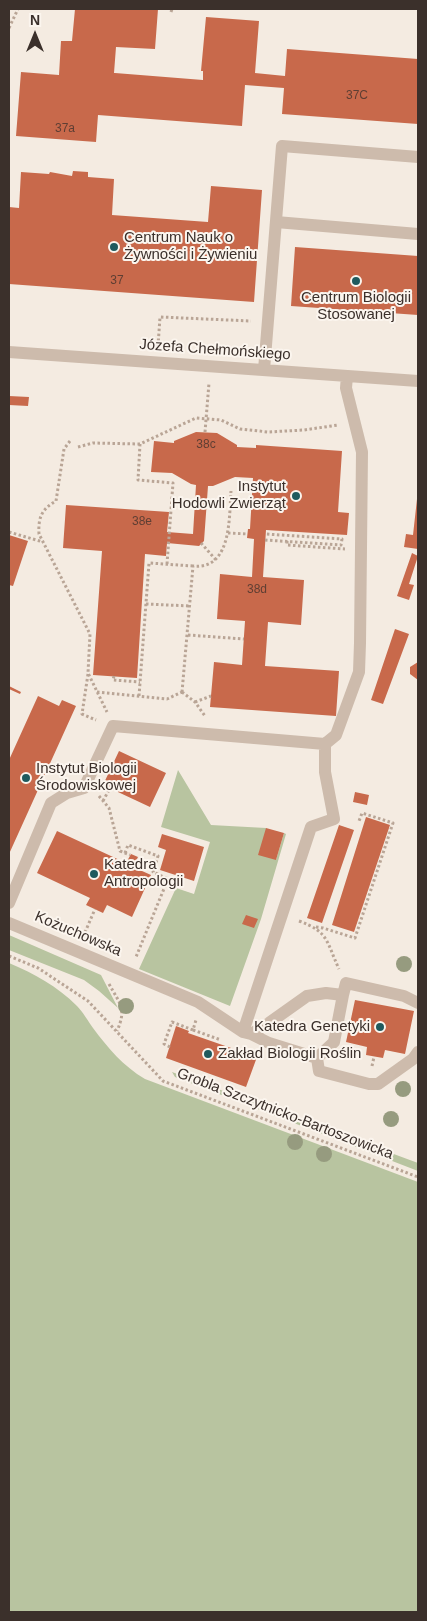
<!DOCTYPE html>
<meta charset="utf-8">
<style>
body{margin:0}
#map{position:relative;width:427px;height:1621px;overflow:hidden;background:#f4ebe1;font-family:Helvetica,sans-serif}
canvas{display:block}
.frame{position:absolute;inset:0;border:10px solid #3b302b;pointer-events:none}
.north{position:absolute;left:10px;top:10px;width:50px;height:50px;-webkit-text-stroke:4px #fbf5ee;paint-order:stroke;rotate:0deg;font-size:14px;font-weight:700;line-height:20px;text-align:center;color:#3b302b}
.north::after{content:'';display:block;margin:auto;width:18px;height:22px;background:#3b302b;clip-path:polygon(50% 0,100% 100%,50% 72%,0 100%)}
</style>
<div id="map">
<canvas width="427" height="1621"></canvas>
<div class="frame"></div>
<div class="north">N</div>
</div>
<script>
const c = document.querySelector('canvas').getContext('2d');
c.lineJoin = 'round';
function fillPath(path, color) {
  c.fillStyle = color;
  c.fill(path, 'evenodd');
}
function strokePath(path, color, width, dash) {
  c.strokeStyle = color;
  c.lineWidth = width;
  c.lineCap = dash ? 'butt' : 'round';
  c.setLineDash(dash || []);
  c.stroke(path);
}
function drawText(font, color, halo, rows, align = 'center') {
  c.font = font + ' Helvetica,sans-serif';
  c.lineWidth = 4;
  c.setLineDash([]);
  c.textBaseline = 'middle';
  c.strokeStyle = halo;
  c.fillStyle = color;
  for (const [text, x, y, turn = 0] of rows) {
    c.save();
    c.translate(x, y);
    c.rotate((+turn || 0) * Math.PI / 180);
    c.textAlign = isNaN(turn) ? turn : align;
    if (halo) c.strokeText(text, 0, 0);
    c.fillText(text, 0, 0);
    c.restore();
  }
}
fillPath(new Path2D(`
 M178,770L211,825L266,828L276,860L284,833L286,834L261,919L230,1006L139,969L176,888L194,894L210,842L161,827Z
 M9,935L101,975L118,1008L99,991L84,980L9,950Z
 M9,963C35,974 57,986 77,1006C83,1012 88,1021 93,1028C108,1048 123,1066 145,1079L418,1182V1612H9Z
 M172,1072L418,1163V1171L175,1077Z`), '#b8c4a0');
fillPath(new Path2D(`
 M75,9H158L155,49L116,47L114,73H115L203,80V71H201L206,17L259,21L255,73L285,76L287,49L418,59V124L282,114L284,88L245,85L242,126L98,115L96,142L16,136L21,72L59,75L61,41H72Z
 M73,171L88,172V177L114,179L112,215L208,222L211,186L262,190L254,302L9,284V207L19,208L21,172L49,174L50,172L72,176Z
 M295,247L418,256V315L291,306Z
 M9,396L29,397L28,406L9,405Z
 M196,432L217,433L237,445V447L256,448V445L342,451L338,512L349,513L347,535L266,530L263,577L304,580L301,625L268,622L265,666L339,671L336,716L210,707L214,662L242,665L245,621L217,619L220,574L252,577L254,539L247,538L248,529H250L253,478L235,477L213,486H208L204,541L199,546L167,543L166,556L145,554L137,678L93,675L102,551L63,548L66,505L169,512L167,532L193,534L196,485L191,484L172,473L151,472L154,441L174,443V441Z
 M417,499H418V549L404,547L406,534L413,535Z
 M9,535L28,541L13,586L9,585Z
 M412,553L418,556L409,584L414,585L409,600L397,596Z
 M395,629L409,634L383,704L371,700Z
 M418,662V680L410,674V667Z
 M9,686L21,692L20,694L9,689Z
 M38,696L59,706L62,700L76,706L9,854V760Z
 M119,751L166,773L150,807L103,785Z
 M355,792L369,795L367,805L353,802Z
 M366,817L390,825L354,932L332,925Z
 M339,825L354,830L322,923L307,918Z
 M266,828L284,833L276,860L258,855Z
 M57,831L126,863L131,854L138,857L133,867L151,875L132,917L107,905L103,913L86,905L90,898L37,873Z
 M162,834L204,847L194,881L160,870L166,850L158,847Z
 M246,915L258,919L254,928L242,924Z
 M355,1000L414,1011L405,1054L385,1050L383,1058L366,1055L367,1047L346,1042Z
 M176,1026L189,1031L188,1033L257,1057L246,1087L166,1058Z`), '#c8694b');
strokePath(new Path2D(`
 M171,12L172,9
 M9,28L18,9
 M158,346L160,317L251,321
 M205,432L209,383
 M70,441L64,449L56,501C42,509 38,517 39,534L90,634L88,673L107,712
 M78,447L93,443L140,444
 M9,532L43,542
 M228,533L248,534
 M265,540L341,545L342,539L266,534
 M287,541V545L345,549
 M201,543L216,560
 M167,564L173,483L138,480L140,444L196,418L221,420L240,429L268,432L304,430L338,425
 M146,604L190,606
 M188,635L244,639
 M88,674L82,714L96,720
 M114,676L113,680L140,682
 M97,692L167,699L182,692
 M182,692L193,566C232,570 229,517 231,491
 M182,692L195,702L205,716
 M139,696L149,563L193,566
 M195,702L211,696
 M99,796L109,808L120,851L130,855
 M103,801L110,788
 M125,853L128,845L158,856L153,872L168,879L136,957
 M299,921C329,932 326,941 339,969
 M316,927L323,928L355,938L393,823L362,813L359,821
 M83,937L95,909
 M9,956L38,968L88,1001L163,1081L418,1177
 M109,984C120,1004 127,1008 117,1031
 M193,1030L221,1040
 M170,1047L164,1044L172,1022L193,1030L196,1020
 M372,1066L374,1057`), '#b9a596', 3, [2.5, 2.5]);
strokePath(new Path2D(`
 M276,222L418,234
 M9,352L418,381
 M264,370L282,146L418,157
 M9,903L51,803L67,793L84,788L113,726L325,744L336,735L359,672L360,643L362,452L346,388L347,376
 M9,923L198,1002L243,1032L251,1034L269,1043L317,1058L334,1042L343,995L326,993L307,996L269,1023L251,1034
 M343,995L346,983L404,996L418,1003
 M243,1032L311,827L334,819L325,772V744
 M317,1058L319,1071L369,1084H378L413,1059L418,1052`), '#cdbbac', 12);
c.fillStyle = '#969b7f';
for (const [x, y] of [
 [404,964],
 [126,1006],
 [403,1089],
 [391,1119],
 [295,1142],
 [324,1154]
]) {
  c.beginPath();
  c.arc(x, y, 8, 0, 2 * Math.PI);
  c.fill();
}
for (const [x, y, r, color] of [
 [114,247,5,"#1f5a5e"],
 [356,281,5,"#1f5a5e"],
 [296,496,5,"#1f5a5e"],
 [26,778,5,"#1f5a5e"],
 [94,874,5,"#1f5a5e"],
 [380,1027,5,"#1f5a5e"],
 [208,1054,5,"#1f5a5e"]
]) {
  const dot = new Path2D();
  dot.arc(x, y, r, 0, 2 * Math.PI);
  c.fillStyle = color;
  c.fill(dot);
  strokePath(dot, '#fbf5ee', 2);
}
drawText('12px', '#5e3e33', null, [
 ["37C",357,96],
 ["37a",65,129],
 ["37",117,281],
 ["38c",206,445],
 ["38e",142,522],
 ["38d",257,590]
]);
drawText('15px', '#3b302b', '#fbf5ee', [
 ["Centrum Nauk o",124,238],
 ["Żywności i Żywieniu",124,255],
 ["Centrum Biologii",356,298,"center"],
 ["Stosowanej",356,315,"center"],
 ["Instytut",286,487,"right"],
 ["Hodowli Zwierząt",286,504,"right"],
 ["Instytut Biologii",36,769],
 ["Środowiskowej",36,786],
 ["Katedra",104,865],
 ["Antropologii",104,882],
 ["Katedra Genetyki",370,1027,"right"],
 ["Zakład Biologii Roślin",218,1054]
], 'left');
drawText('15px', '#3b302b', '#fbf5ee', [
 ["Józefa Chełmońskiego",215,350,4],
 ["Kożuchowska",78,934,23],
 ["Grobla Szczytnicko-Bartoszowicka",285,1114,21]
]);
</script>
